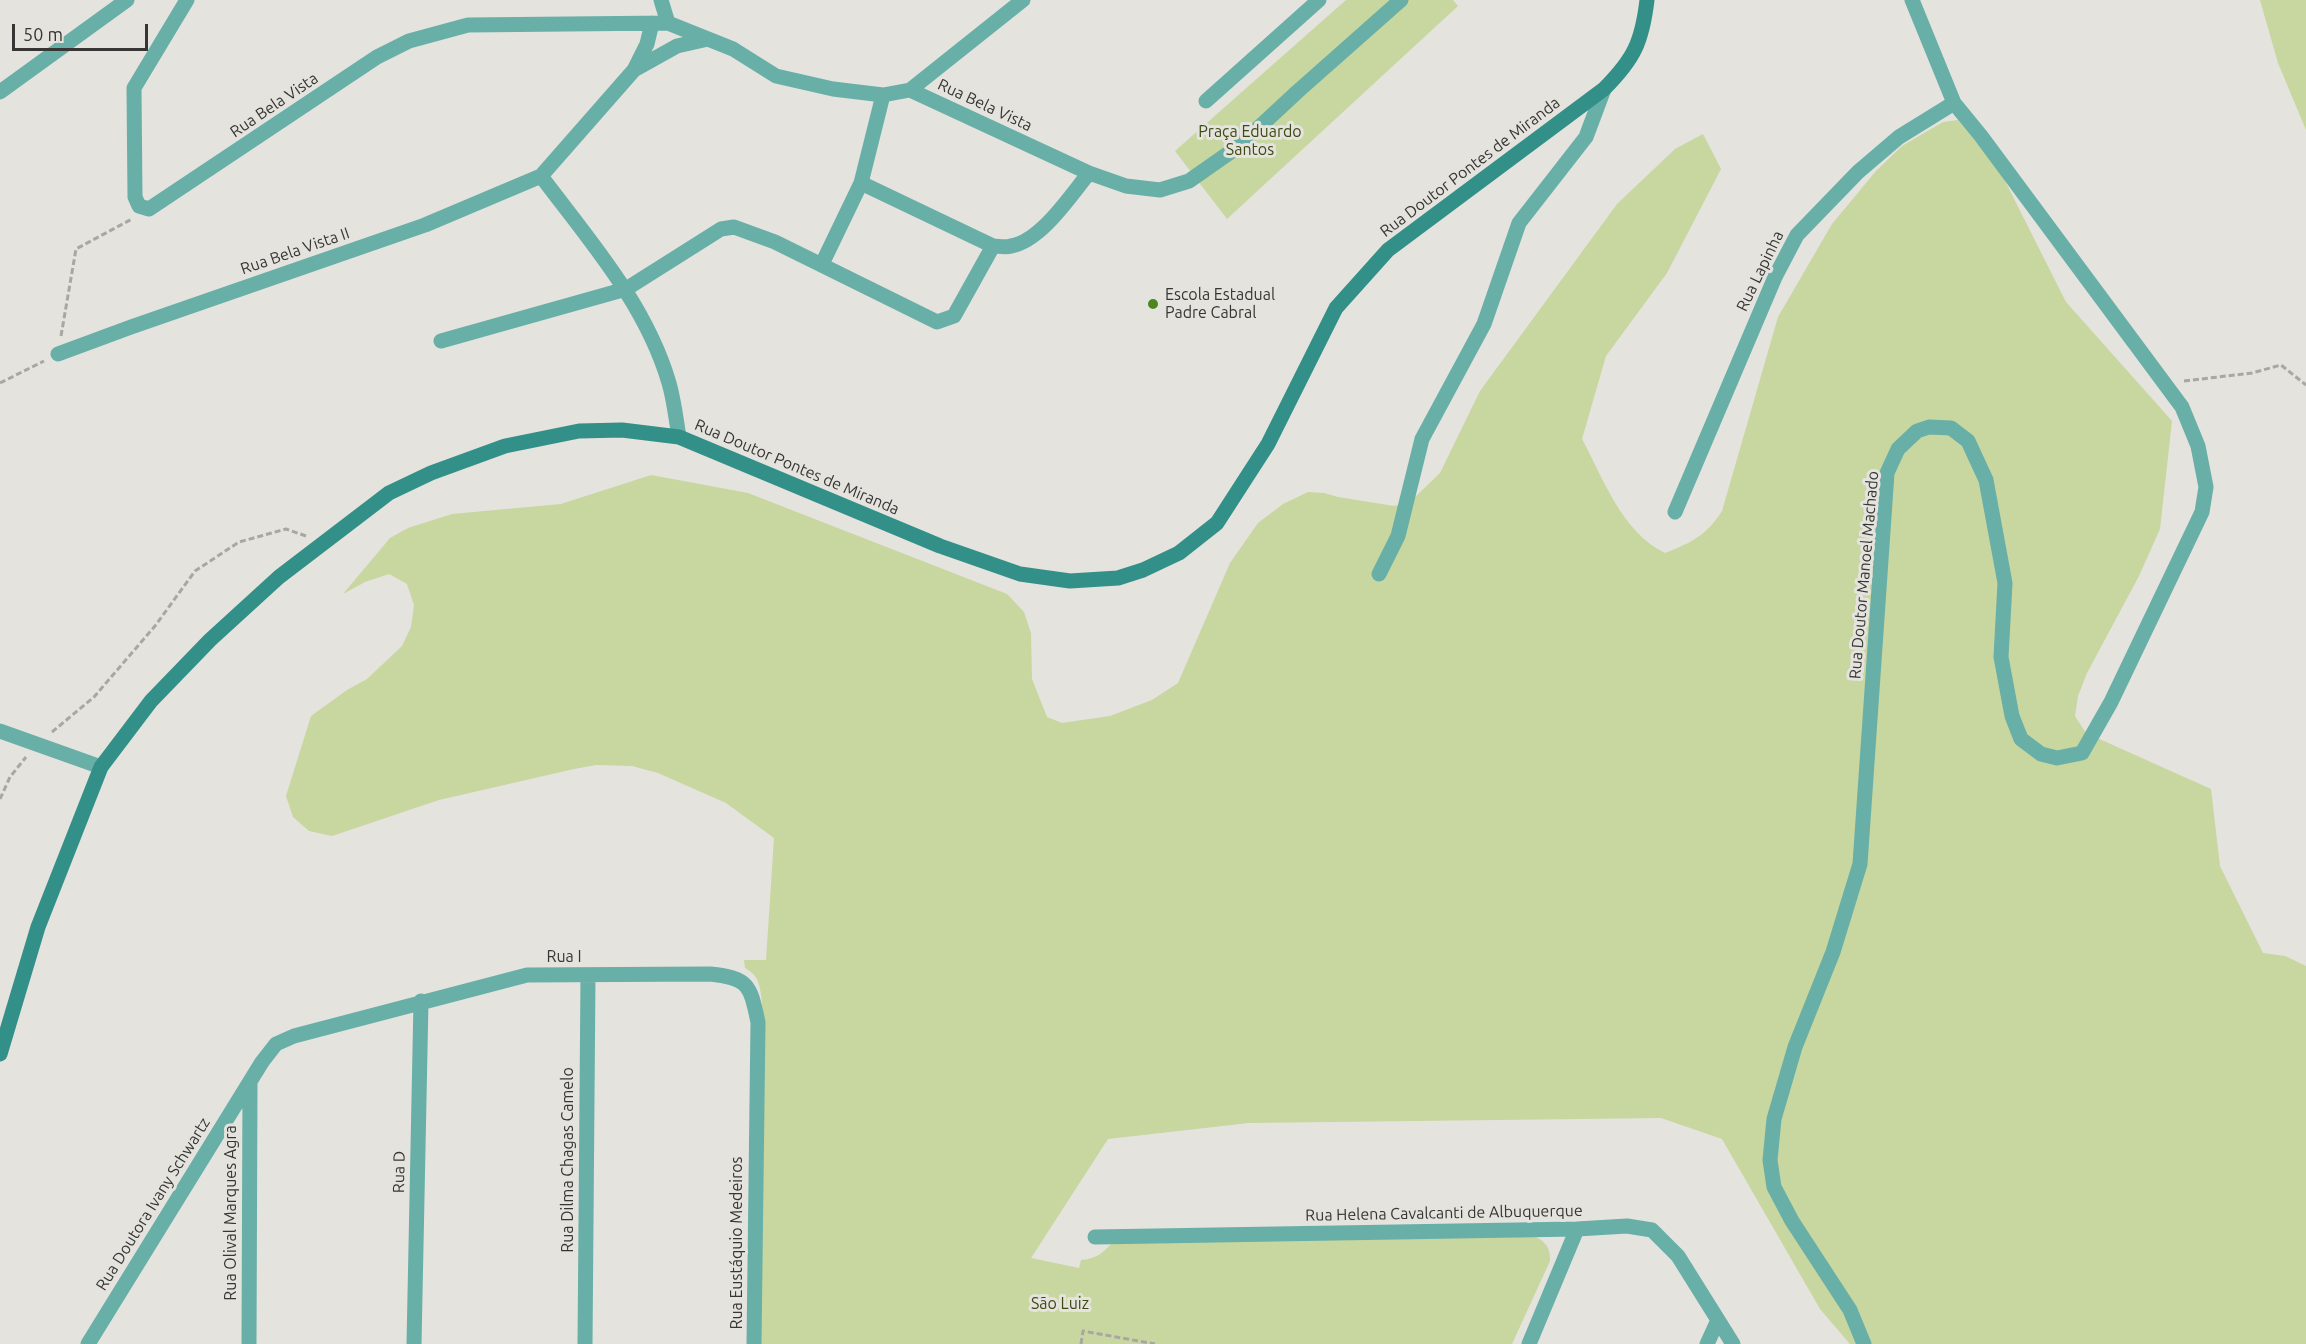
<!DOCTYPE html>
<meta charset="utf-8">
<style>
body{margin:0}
#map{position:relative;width:2306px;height:1344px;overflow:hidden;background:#e4e3de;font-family:Ubuntu,sans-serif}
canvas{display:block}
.scale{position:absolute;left:12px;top:24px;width:136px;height:27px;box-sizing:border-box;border:3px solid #373634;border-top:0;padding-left:8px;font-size:18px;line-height:21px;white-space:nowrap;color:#373634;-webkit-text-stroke:4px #e4e3de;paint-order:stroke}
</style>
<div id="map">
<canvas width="2306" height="1344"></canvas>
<div class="scale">50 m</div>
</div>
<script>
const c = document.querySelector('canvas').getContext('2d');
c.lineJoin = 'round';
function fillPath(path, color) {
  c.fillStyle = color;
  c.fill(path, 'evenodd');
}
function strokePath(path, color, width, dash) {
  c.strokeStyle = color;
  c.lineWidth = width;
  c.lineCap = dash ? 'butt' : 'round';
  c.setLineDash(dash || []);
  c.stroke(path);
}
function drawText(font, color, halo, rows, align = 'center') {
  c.font = font + ' Ubuntu,sans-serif';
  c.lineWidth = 6;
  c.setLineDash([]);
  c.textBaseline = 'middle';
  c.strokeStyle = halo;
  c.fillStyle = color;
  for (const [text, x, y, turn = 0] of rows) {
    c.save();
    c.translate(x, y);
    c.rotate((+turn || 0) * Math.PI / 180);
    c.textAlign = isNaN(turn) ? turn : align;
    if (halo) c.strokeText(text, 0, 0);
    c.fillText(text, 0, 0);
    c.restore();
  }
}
fillPath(new Path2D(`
 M1346,0H1453L1458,6L1227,219L1175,151Z
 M2260,0H2306V130L2278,63Z
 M1958,120L1999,169L2066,302L2172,421L2160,529L2139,576L2087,673L2078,696L2075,716L2086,733L2211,789L2220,866L2263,953L2285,956L2306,966V1344H1850L1820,1309L1722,1139L1661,1118L1249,1123L1108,1139L1031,1258L1079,1268L1081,1260C1096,1259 1103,1253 1112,1243L1530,1235C1543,1239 1551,1246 1550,1261L1512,1344H760L762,1003C760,987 760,976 745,968L744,960H766L774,838L726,803L658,773L632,766L596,765L574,769L439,800L332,836L309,831L293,817L286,796L311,716L347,690L367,679L402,646L411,627L414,605L407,584L389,574L365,582L343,594L390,538L408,528L452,514L561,504L651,475L748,493L1007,594L1024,612L1031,633L1032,679L1047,717L1062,723L1110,716L1152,700L1178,683L1230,563L1258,523L1283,504L1308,492L1324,493L1338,497L1394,506L1410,502L1440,473L1480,391L1617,204L1675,149L1703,134L1721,169L1667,273L1606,356L1582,439C1604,480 1622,532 1665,553C1691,543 1707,535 1722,511L1778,317L1832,224L1876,171L1902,146L1943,122Z`), '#c8d69f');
strokePath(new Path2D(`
 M61,336L76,249L132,219
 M2184,381L2252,373L2281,365L2306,385
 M0,383L44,361
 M52,732L94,697L155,626L195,571L239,542L286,529L306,536
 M0,799L10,777L26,757
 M1081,1344L1083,1331L1155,1344`), '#a8a7a3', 3, [6, 3]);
strokePath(new Path2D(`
 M187,0L134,88L135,197L139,206L149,209L377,57L409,41L468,25L668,23L733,49L776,76L833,89L883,95L910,90L1089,173L1126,186L1160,190L1189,181L1239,146L1297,92L1401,0
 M661,0L668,23
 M634,70L677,46L708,39
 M910,90L1023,0
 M0,92L127,0
 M1206,101L1319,0
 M541,176C589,240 646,304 669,383C674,400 676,419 679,437
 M861,183L993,246C998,246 1006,248 1011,246C1041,241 1071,195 1089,173
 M822,264L861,183L883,95
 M441,341L626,289L721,229L734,227L775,242L937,322L954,316L993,246
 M58,354L131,327L425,225L541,176L634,70L647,44L652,23
 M1675,512L1775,277L1797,235L1858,172L1899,137L1954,103
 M1379,574L1398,536L1422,439L1484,324L1519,223L1586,137L1604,89
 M0,731L101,767
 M1095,1237L1577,1229L1627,1226L1652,1230L1678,1256L1733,1344
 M88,1344L262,1062L276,1044L294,1036L527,975L710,974C749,978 750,985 758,1022L754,1344
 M249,1344L250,1082
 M414,1344L421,1001
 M585,1344L588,975
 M1529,1344L1577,1229
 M1707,1344L1718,1320
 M1864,1344L1850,1310L1792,1221L1774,1187L1770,1160L1774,1119L1795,1047L1833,952L1860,864L1887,473L1898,449L1917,431L1929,427L1951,428L1968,441L1986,480L2005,583L2001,657L2012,716L2021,739L2041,754L2057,758L2082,753L2111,702L2202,512L2206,487L2198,446L2182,407L1981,136L1954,103L1912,0`), '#68afa7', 15);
strokePath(new Path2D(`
 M0,1054L38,927L101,767L151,701L210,640L279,577L389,493L431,473L505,446L579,431L622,430L679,437L940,546L1020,574L1070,581L1118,578L1143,570L1179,553L1217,523L1268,444L1336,308L1388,250L1604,89C1634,59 1642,42 1647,0`), '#329088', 15);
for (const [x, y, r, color] of [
 [1153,304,6,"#4d851f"]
]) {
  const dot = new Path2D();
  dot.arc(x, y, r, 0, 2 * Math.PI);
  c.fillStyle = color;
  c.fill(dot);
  strokePath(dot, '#e4e3de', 2);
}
drawText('16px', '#373634', '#e4e3de', [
 ["Rua Bela Vista",274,105,-34],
 ["Rua Bela Vista",985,105,25],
 ["Rua Doutor Pontes de Miranda",1470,167,-37],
 ["Rua Bela Vista II",295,251,-19],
 ["Rua Lapinha",1760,271,-64],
 ["Rua Doutor Pontes de Miranda",797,467,23],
 ["Rua Doutor Manoel Machado",1864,575,-85],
 ["Rua I",564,957],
 ["Rua Dilma Chagas Camelo",568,1160,-90],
 ["Rua D",399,1172,-89],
 ["Rua Doutora Ivany Schwartz",153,1204,-58],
 ["Rua Olival Marques Agra",231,1213,-90],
 ["Rua Helena Cavalcanti de Albuquerque",1444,1213,-1],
 ["Rua Eustáquio Medeiros",737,1243,-90]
]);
drawText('16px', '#3f4a12', '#e4e3de', [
 ["Praça Eduardo",1250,132],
 ["Santos",1250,150],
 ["São Luiz",1060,1304]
]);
drawText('16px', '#373634', '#e4e3de', [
 ["Escola Estadual",1165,295],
 ["Padre Cabral",1165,313]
], 'left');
</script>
